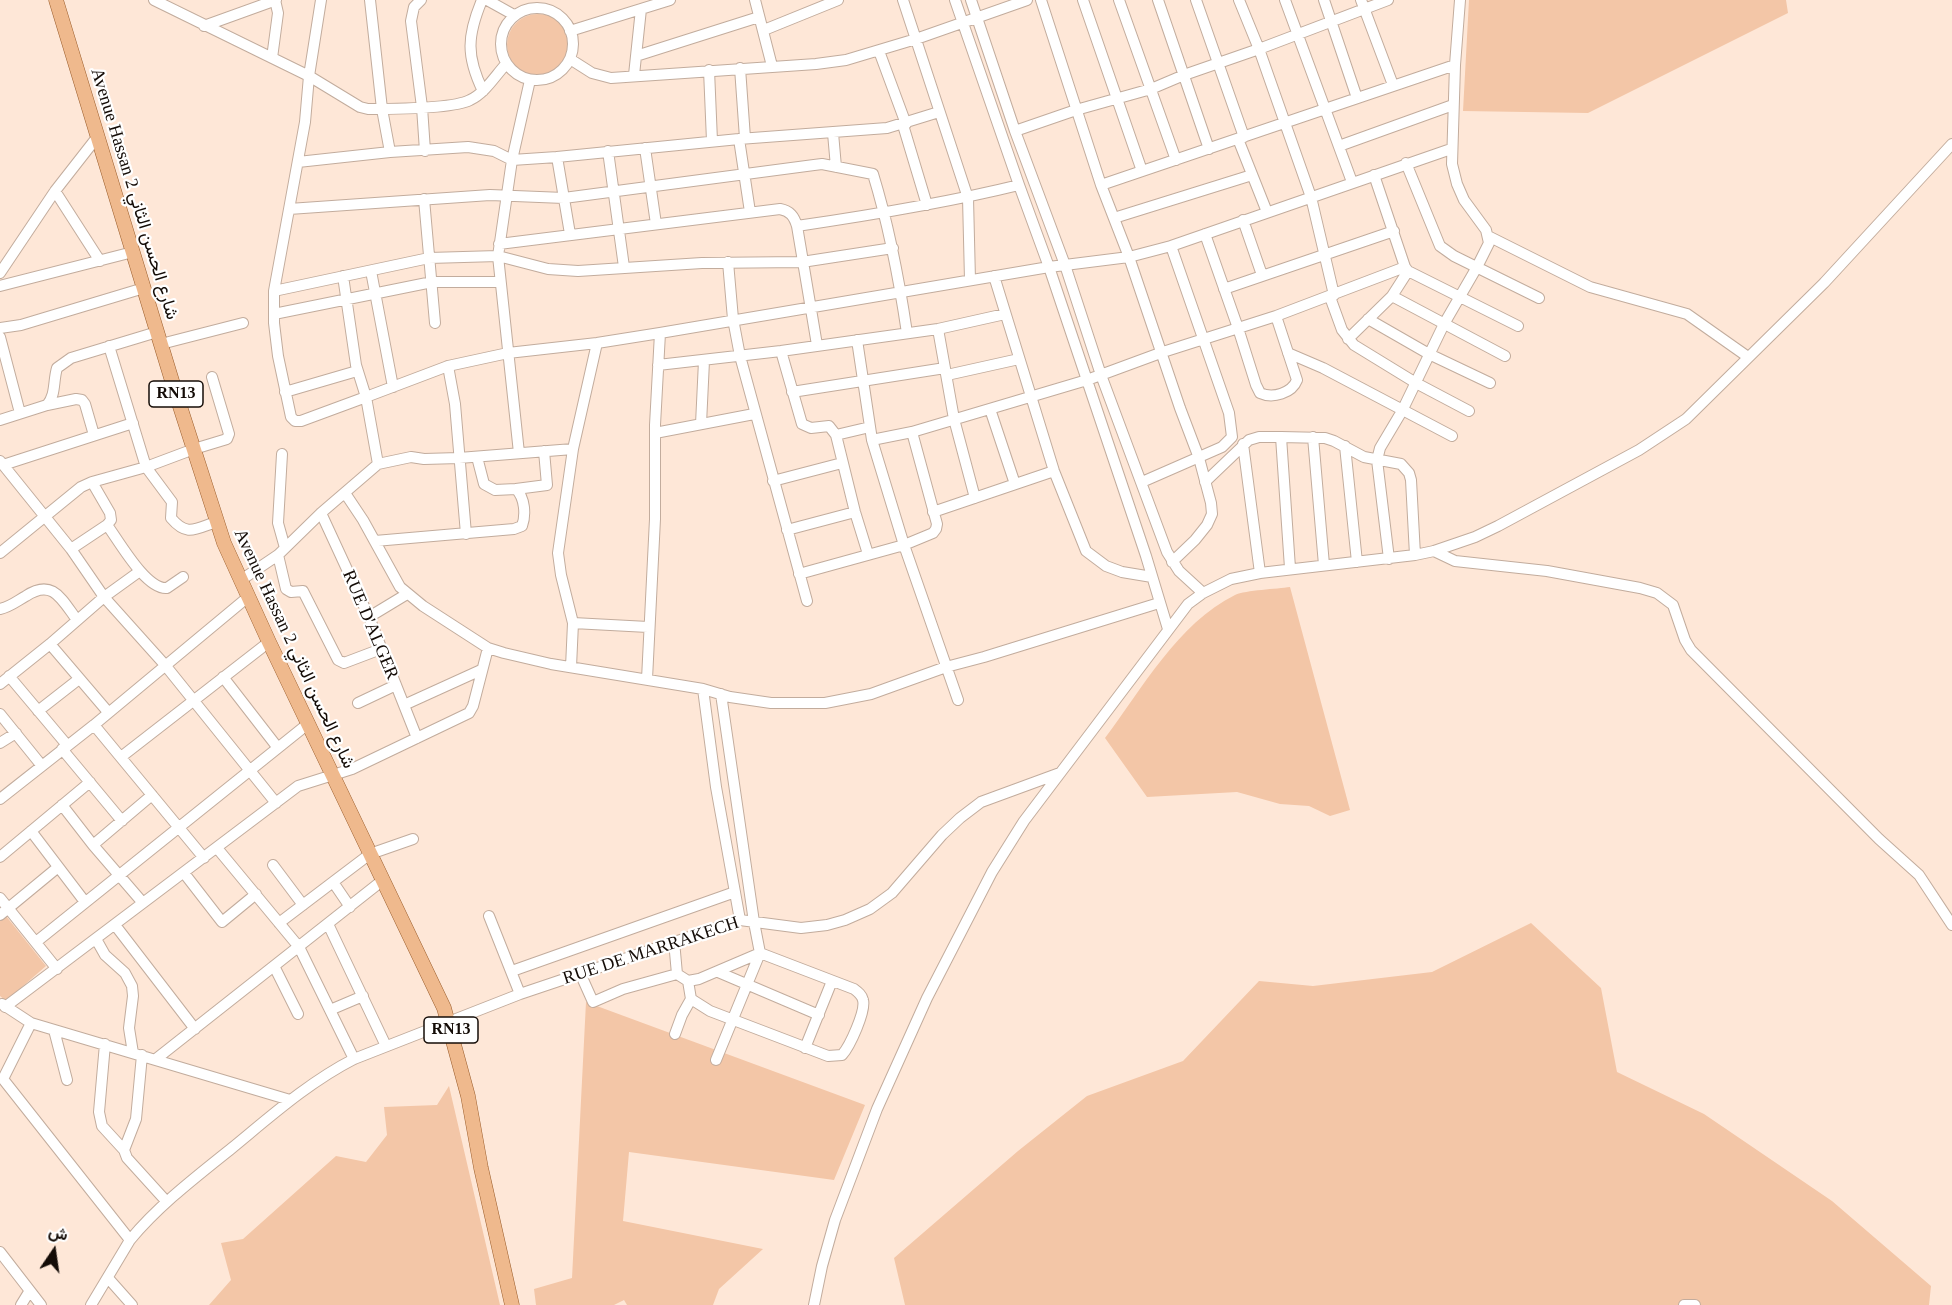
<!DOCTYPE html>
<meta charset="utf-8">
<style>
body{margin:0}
#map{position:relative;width:1952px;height:1305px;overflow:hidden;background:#fee7d7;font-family:"Times New Roman",Vazirmatn,serif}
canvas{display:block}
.north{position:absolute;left:24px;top:1221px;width:60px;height:60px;-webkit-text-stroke:4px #fff;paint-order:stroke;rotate:13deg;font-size:16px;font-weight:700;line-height:24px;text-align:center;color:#140c07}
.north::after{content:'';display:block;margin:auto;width:21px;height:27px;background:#140c07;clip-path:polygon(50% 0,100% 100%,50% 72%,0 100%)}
</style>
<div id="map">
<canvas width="1952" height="1305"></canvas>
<div class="north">ش</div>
</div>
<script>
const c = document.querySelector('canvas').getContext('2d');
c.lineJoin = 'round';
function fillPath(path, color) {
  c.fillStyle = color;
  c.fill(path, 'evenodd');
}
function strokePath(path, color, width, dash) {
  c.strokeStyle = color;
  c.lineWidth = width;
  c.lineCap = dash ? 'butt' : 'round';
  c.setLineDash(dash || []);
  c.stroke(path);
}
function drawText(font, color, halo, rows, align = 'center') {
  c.font = font + ' "Times New Roman",Vazirmatn,serif';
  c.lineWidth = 4.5;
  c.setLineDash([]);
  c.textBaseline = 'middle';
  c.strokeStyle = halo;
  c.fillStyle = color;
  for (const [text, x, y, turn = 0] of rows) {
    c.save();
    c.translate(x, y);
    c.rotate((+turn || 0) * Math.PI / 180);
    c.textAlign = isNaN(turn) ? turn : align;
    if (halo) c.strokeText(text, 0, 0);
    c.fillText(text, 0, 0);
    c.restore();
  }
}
fillPath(new Path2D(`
 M1469,0H1786L1788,13L1588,113L1463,111Z
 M507 45a31 31 0 1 1 62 0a31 31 0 1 1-62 0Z
 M1290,587L1350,810L1330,816L1309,806L1280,804L1237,792L1147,797L1105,738C1142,689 1178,623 1235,595C1246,590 1277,589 1290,587Z
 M6,916L46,966L6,1001L0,996V921Z
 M1531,923L1601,988L1617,1072L1704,1114L1832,1201L1931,1286L1929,1305H905L894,1258L1018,1151L1087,1096L1183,1061L1259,981L1313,986L1432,972Z
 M586,1002L865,1105L834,1180L629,1152L623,1221L763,1249L719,1289L713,1305H627L624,1300L614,1305H536L534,1289L572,1278Z
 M449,1086L500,1305H209L231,1280L221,1243L243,1239L336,1156L366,1162L387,1135L384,1107L437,1105Z`), '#f3c6a7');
const minor = new Path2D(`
 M154,0L309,76L360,107L368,109C388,109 453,109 470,100C485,93 495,76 506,64
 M321,0L309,76L305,122L274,291V323L278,356L291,417L295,421H301L366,397L356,365L343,276
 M370,0L382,109L390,152
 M421,0L414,7L411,21L422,107L425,151
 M482,0C467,36 466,56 483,91
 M487,0L514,15
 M755,0L772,66
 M903,0L968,198L970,280
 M955,0L1019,185L1049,267L1146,556L1168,629
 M971,0L1015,131L1065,265L1101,375L1167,552L1179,571L1203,593
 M1041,0L1101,185L1129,257L1180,408L1199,458L1211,503L1212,514L1207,525L1195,540L1172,562
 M1083,0L1142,171
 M1119,0L1176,160
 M1158,0L1209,149
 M1196,0L1244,137
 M1239,0L1259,49L1311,197L1334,295
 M1285,0L1352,182
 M1324,0L1357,98
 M1361,0L1393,85
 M501 44a36 36 0 1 1 72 0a36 36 0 1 1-72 0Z
 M204,26L276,0
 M764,30L838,0
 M570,31L670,0
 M879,51L906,124
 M636,56L759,17
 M272,58L278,13L275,0
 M570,59L592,73L611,78L816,64L846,60L916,39L1027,0
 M740,68L745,138
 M709,70L712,141
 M634,75L641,9
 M903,125L927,205
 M1015,131L1076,110L1151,89L1184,75L1259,49L1388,0
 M833,133L836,167
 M739,139L750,212
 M1238,139L1267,212
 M1339,146L1453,105
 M645,148L656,224
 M608,151L624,267
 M557,157L570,234
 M298,162L390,152L468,147L494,151L512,160L557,157L739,139L887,128L939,112
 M1406,163L1440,246L1454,256L1539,298
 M1101,185L1455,65
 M55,191L100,261
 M424,199L435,323
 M289,209L490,195L564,198L814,165L822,164L873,174C889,226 899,279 907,333
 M1114,218L1252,175
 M1243,220L1262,275
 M797,226C872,215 946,203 1019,185
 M1205,234L1238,328L1256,385L1260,393C1273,399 1292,393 1297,380L1276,316
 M1488,236L1590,287L1687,314L1748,357
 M499,244L780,209C790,211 794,216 797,226L817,345
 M728,262L733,319L740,356L807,601
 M1405,267L1408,271L1518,326
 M371,271L393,387
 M0,273L55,191L98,136
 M994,276L1054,471L1086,551L1106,566L1122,572L1152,577
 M0,286L133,252
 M1224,289L1394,231
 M274,291L429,258L498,256L548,269L578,271L702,263L802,262L893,248
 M1392,296L1408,271
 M1330,297L1342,330L1354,345L1416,383L1469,411
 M274,314L432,282H500
 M1368,319L1429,354L1490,383
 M0,328L21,325L144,288
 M938,329L954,419L975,498
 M0,337L20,413
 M1348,339L1392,296L1505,356
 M857,340L872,440L904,545L958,700
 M161,344L243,323
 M109,346L146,467L172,502L171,518C187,537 195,529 216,522
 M781,351L802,424L811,428L829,426L836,435L855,512L868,554
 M1288,353L1323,368L1452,436
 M658,365L781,351L938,329L1005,314
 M448,366L455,404L466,534
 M947,375L1019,359
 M285,392L357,371
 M792,392L945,368
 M47,405L76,399L82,400L85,404L94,435
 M990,409L1015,484
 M0,420L47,405C56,395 53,381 57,368L71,358L157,332
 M701,424L704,361
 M655,433L754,414
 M836,435L870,427
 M1281,437L1290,568
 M1313,437L1324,565
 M872,440L912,432L1087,380L1163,352L1276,316L1405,267L1374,175
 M1243,444L1260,573
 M1345,446L1357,562
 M519,453L498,256L512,160L530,80
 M282,454L278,523L285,548
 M0,461L71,549L104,597L165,665L276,803
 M378,464L411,457L424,459L459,458L573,449
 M3,465L133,423
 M773,481L842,463
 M1142,482L1222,447L1232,437L1229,413L1171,246
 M1205,482L1249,440L1259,437H1281L1325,438L1334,441L1364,457L1401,464L1409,473L1411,480L1415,555
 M516,489L547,485L544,451
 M345,493L363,520L400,587L423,606L488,648L504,653L551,664L703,689L730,697L771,703H825L871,694L946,667L984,657L1159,603
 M933,512L1054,471
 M321,513L369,617L417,738
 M107,525C119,541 146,590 167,588L183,577
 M787,530L855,512
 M375,541L514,529L522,526C526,515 525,498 516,489L495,490L484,484L477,457
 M71,549L107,525L111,520L110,513L92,482
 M1434,551L1455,561L1547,571L1640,588L1657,593L1673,605L1685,640L1691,650L1879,839L1919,875L1952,925
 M0,553L81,487L92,482L146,467L194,449L227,439L229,434L212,377
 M278,555L286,589L291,592L303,591L338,660L344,663L381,649
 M1389,559L1377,460L1380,448L1402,411L1444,324L1477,267L1489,243L1486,230L1464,200L1457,184L1452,164L1455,65L1460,0
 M799,574L904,545L933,533L936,529L937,524L912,432
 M241,580L278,555L321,513L378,464L366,397L448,366L508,353L597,343L660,333L1049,267L1129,257L1171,246L1451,149
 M0,609C10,607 17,601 26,596C53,578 62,600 77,620
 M369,617L407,594
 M573,623L648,627
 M50,644L108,712
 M571,667L573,623L561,575L558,553L573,449L597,343
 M9,676L67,745
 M223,677L278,748
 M647,679L655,519V425L660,333
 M0,684L50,644L104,597L140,571
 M703,689L716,787L740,920
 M358,703L396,685
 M404,705L481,670
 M38,711L79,679
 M0,714L42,766
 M94,725L204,858
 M0,743L16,733
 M62,749L122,821
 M121,757L269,642
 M0,799L94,725L248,597
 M62,805L93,845L143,903
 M31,831L85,902
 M93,845L152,795
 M217,848L299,947L354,1059
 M0,857L90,782
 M273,865L303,905
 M184,873L222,922L256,894
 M0,898L57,969
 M350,907L333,882L370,854L413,839
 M0,915L57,868
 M489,916L520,994
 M279,923L333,882
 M328,924L386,1046
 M115,925L195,1029
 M96,939L105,955L125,973L132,986L133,996L129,1028L133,1053
 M674,941L677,974
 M36,942L309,723
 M274,966L298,1014
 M512,971L735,892
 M718,972L819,1015
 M580,973L593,1002L623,989L677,974L688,981L699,979L760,953
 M688,981L691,999L710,1011L828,1056L842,1055C850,1046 866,1011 863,1000C862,995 858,992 854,989L760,953L754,922L721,694
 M2,1004L31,1023L3,1079L130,1240L91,1305
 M5,1007L298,786L352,769L469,713L473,706L488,648
 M330,1010L363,996
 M31,1023L290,1100
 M54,1030L67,1080
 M675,1034L682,1015L691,999
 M105,1044L99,1112L102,1126L124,1150
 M805,1048L832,981
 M142,1055L136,1119L124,1150L127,1158L166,1201
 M156,1059L383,880
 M716,1060L760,953
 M130,1240C159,1205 196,1177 232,1148C271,1116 309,1082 354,1059L520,994L740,920L801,928L827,925L845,920L870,909L892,893L942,835L960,818L981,802L1060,773
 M0,1252L41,1305
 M108,1278L132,1305
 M21,1305L29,1292
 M814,1305L822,1266L835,1220L877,1109L927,998L992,872L1024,821L1188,604L1203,593L1231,579L1260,573L1415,555L1434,551L1475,537L1498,526L1639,450L1686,419L1824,283L1952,144
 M1684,1305H1695`);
const major = new Path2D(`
 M56,0L176,394L224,543L269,642L444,1008L468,1096L481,1168L512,1305`);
strokePath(minor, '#c2ac9d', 12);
strokePath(major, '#9b5e2d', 15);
strokePath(minor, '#fff', 10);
strokePath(major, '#efb98d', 14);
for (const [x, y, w] of [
 [176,394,54],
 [451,1030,54]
]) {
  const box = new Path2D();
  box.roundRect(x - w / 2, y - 13, w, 26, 4.5);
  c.fillStyle = '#fff';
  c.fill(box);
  strokePath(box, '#140c07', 1.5);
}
drawText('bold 16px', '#140c07', null, [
 ["RN13",176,394],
 ["RN13",451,1030]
]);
drawText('18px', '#140c07', '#fff', [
 ["Avenue Hassan 2 شارع الحسن الثاني",134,194,73],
 ["RUE D'ALGER",370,625,67],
 ["Avenue Hassan 2 شارع الحسن الثاني",294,649,65],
 ["RUE DE MARRAKECH",651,951,-18]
]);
</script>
